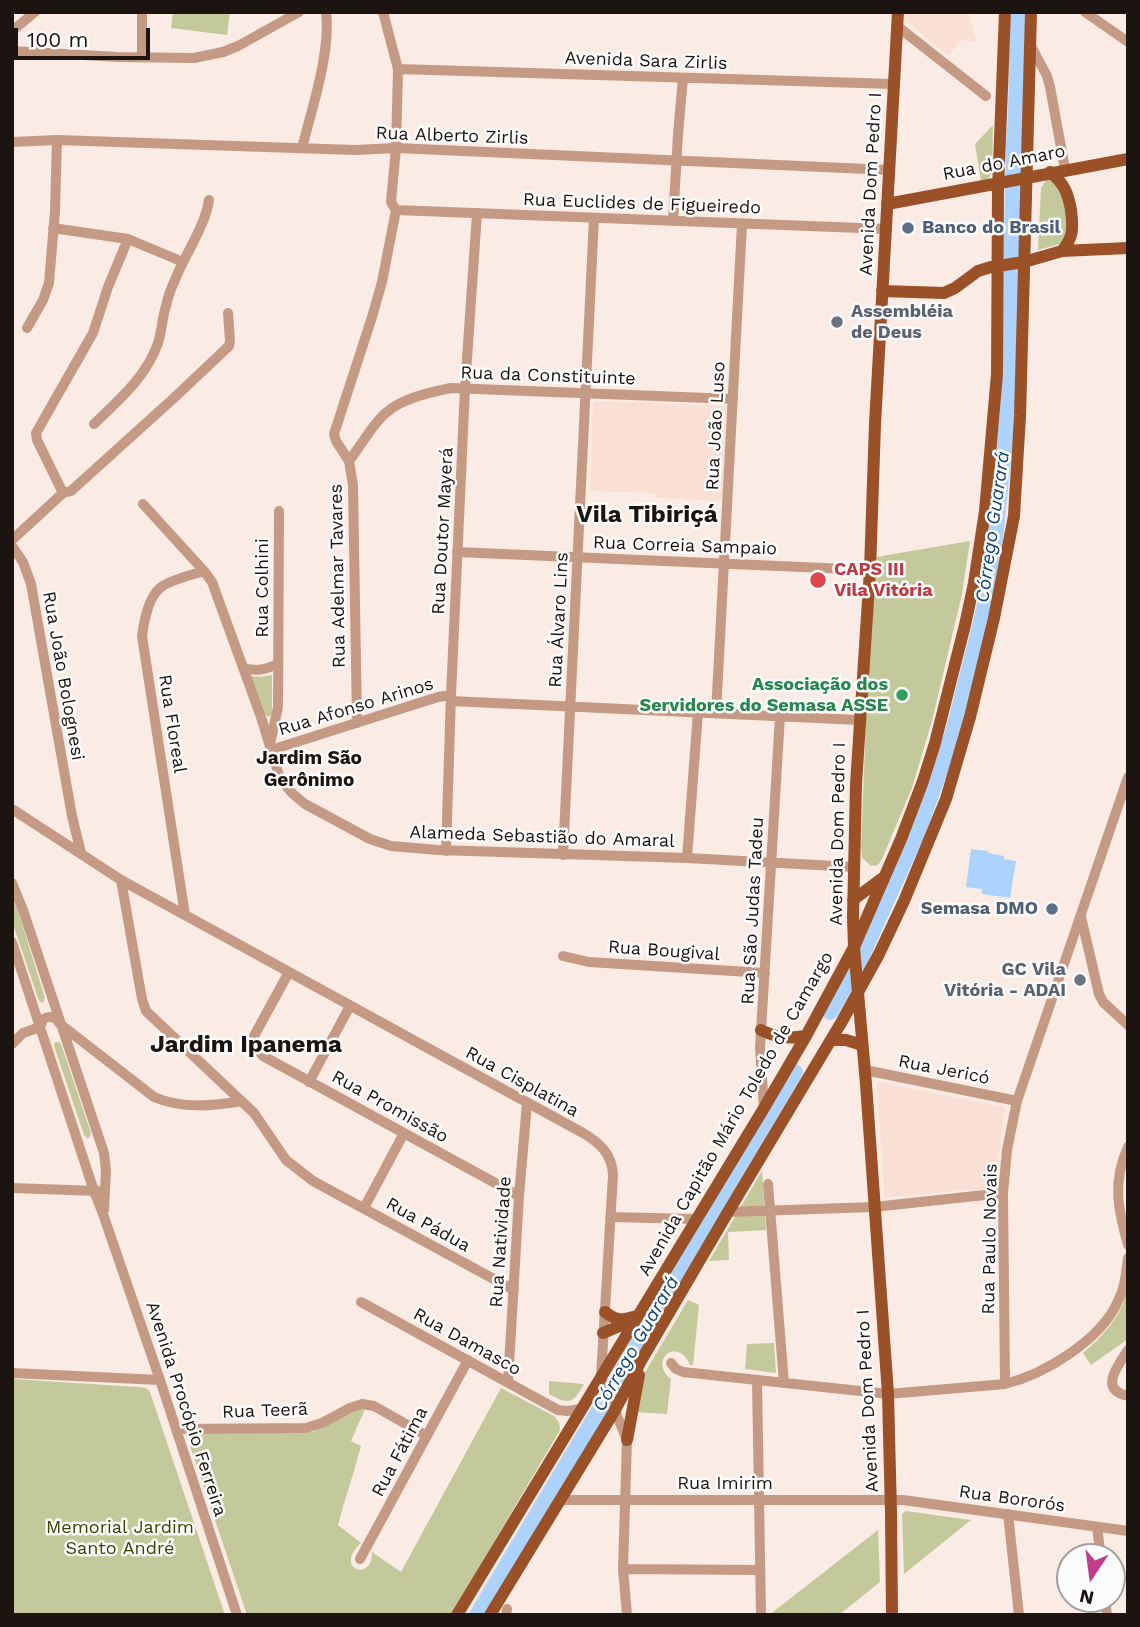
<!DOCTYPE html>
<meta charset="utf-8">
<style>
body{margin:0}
#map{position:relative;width:1140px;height:1627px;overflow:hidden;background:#fbebe5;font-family:"Work Sans",sans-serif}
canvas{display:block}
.frame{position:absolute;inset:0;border:14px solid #1c1410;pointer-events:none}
.north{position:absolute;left:1056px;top:1543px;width:70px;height:70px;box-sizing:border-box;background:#fcfcfc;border:2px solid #a29f9e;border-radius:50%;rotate:193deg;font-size:19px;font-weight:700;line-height:28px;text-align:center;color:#1c1410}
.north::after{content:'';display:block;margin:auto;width:24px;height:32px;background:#bf3f8a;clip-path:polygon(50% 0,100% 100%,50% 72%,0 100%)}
.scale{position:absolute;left:14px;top:28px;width:136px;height:32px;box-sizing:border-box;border:4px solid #1c1410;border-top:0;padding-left:9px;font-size:21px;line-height:24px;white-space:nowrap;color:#1c1410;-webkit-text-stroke:5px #fcfcfc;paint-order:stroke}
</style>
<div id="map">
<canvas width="1140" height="1627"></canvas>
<div class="frame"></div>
<div class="north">N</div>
<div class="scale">100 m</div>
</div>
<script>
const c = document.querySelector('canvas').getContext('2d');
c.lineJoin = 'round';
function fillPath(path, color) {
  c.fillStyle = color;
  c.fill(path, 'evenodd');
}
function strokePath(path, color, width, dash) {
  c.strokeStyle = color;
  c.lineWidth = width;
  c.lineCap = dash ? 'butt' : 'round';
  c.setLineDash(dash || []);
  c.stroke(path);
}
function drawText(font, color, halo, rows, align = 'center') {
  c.font = font + ' "Work Sans",sans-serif';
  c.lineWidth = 5;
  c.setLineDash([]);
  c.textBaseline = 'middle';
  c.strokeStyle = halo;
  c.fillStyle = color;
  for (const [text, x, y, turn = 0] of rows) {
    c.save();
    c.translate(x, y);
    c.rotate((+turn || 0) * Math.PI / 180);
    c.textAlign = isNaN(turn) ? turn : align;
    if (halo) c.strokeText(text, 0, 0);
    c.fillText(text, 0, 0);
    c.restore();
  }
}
fillPath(new Path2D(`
 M905,12H968L977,42L960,40L949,56L905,20Z
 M595,401L727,406L723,501L655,498V493L590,491L593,403Z
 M879,1082L1004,1107L1005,1110L999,1152L996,1185L994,1188L887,1197L884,1195L877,1084Z`), '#fadfd4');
fillPath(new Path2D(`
 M173,12H230L227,35L171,28Z
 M993,125L992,173L988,179L981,181L975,144Z
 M1047,179L1054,180L1059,183L1072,225L1063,243L1038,250L1041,188Z
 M970,541L962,594L932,721L912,788L882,859L878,865L871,866L862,858L861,846L868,670L876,557Z
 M272,675V714L269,717L266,715L251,676L261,677Z
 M12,899L18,911L45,998L43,1003L39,1001L12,921Z
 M55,1042H59L61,1044L91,1133L90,1137L87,1138L84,1135L54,1046Z
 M762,1171L766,1230L728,1232L729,1260L709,1261Z
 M1128,1287V1339L1091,1365L1083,1353C1104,1335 1122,1316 1128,1287Z
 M688,1300L699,1305L693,1365H690C677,1335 648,1361 671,1379L667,1414L636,1412L643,1377L647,1369Z
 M774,1343L776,1373L745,1369L747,1344Z
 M13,1379L138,1387L146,1388L150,1392L225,1615H12Z
 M549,1381L584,1384C573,1404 569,1405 549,1394Z
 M501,1388L554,1416L559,1422L560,1430L451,1615H247L191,1449L190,1442L193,1437L201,1433L312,1432C328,1427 352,1410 365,1409L351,1441L361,1446C354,1473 345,1498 338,1525L361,1543C357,1547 352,1552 351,1558C348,1573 373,1576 372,1552L401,1572Z
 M906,1511L971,1520L904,1574L902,1514Z
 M878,1530L880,1582L839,1615H769Z`), '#c4c99b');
fillPath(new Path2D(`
 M971,849L988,851V853L1004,856V859L1016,861L1010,898L982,894V889L966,887Z`), '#add3fd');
strokePath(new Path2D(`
 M830,1012L858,964L918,831L953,733L982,618L990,579L995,539L1008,409L1014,145L1016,114L1018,12
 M477,1615L617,1380L723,1193L795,1072`), '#add3fd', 16);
strokePath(new Path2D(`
 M1085,12L1128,42
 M897,26L986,96
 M12,31L35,12
 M1031,46L1047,76L1050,87L1065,169
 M12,51L118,57L194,58L223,52L238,46L299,12
 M142,57V12
 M398,69L894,84
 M12,142L57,140L355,150L396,148L890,170
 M302,148C312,108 331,52 326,12
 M396,210L886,229
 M673,221L678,134L683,78
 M53,228L128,239L183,262
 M27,328L43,300L49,283L55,211L57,140
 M94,424C118,401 147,376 158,343C162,331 162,318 166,306C168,297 171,288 175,280C185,254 205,227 209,200
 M349,461C359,448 367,434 378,421C394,400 426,393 451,388L733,399
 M63,493L71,491L175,397L229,346L230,341L228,313
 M143,504L204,571L212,582L261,717L280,779L293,794L305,804L370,839L391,846L438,850L687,858L854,867
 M12,540L63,493L37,440L36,433L93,333L108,287L128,239
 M12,546L23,562L31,584L72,816L81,853
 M457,552L870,570
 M244,668C257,672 266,669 278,664
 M451,701L859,720
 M716,713L742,224
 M357,723L353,485L349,461L336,441L334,434L372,317L382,282L396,210L391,202L396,148L398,69L383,12
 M270,744L278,707L279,511
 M271,750L438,697L451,695
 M12,809L121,880L583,1133C600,1143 612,1154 613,1175L601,1377L627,1440L623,1569L627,1615
 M446,851L451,695L465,388L477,213
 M563,855L594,218
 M687,858L698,712
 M121,880L142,999L146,1011L254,1113L286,1160L313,1181L514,1290
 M12,883L23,910L104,1153L106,1171L104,1210
 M185,915L142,636C144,621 148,598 160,588C169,580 192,575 204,571
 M1081,917L1099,994L1103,1002L1128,1025
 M12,942L94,1191L103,1214L160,1380L237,1615
 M563,956L589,962L765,973
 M289,972L254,1036L255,1047L263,1056L519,1196
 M12,1044L23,1033L40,1027L43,1019C50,1015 56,1017 60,1024L154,1097C182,1109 213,1106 242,1101
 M865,1070L1017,1101
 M309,1082L350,1006
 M764,1108L760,1047L780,716
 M1128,1147C1112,1182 1118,1209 1128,1245
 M768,1184L784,1383
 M12,1188L98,1191
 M364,1208L404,1133
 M728,1212L874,1207L1003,1193
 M610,1217L696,1219
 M361,1302L558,1410L567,1411L581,1409
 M1128,1350C1118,1366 1098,1389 1128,1396
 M671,1363L676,1369L683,1372L888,1394L1005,1384C1045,1374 1101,1340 1118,1301C1125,1288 1126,1273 1128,1258
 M12,1373L160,1380
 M757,1380L761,1615
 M508,1382L519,1196L527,1103
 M1005,1384L1003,1193L1007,1150L1017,1101L1128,777
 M176,1429L306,1428L322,1423L350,1408L362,1404L374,1406L427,1436
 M560,1500H903L1128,1531
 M1008,1514L1019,1615
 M1097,1527L1101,1557
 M360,1559L468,1360
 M623,1569L760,1570
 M1105,1599L1107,1615
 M506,1615L507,1609`), '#c59a85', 10);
strokePath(new Path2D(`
 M1050,172C1064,183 1068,193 1071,210C1073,227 1074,237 1062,251
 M887,204L1128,159
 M882,291L944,293L955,288L978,271L991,267L1024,262L1062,251L1128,248
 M853,900L884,877
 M761,1030C777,1038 789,1039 806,1036
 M832,1040H846L862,1045
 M605,1312C618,1322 622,1320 637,1316
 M603,1333L629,1322
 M627,1440L639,1375
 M457,1615L764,1108L806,1036L854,947L901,839L923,781L935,743L965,625L974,583L985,511L997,374L998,189L1005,12
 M490,1615L615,1410L642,1359L728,1212L841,1023L879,954L904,901L946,799L970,717L994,618L1014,516L1020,416L1031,12
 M892,1615L891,1513L888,1394L866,1084L854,947L853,918L856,784L870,570L875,424L898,12`), '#9a5127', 12);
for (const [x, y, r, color] of [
 [908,228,7,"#5c6f8a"],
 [837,322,7,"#6b7280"],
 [818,580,9,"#e0444e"],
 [902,695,7,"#2e9e5b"],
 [1052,909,7,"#5c6f8a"],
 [1080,980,7,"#6b7280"]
]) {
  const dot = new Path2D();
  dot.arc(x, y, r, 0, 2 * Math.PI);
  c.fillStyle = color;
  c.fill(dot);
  strokePath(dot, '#fcfcfc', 2.5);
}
drawText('18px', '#1c1410', '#fcfcfc', [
 ["Avenida Sara Zirlis",646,61,2],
 ["Rua Alberto Zirlis",452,136,2],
 ["Rua do Amaro",1004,163,-11],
 ["Avenida Dom Pedro I",871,184,-87],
 ["Rua Euclides de Figueiredo",642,204,2],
 ["Rua da Constituinte",548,376,2],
 ["Rua João Luso",716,426,-87],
 ["Rua Doutor Mayerá",443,531,-87],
 ["Rua Correia Sampaio",685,546,2],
 ["Rua Adelmar Tavares",338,576,-91],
 ["Rua Colhini",263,588,-90],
 ["Rua Álvaro Lins",559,620,-87],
 ["Rua João Bolognesi",63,676,80],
 ["Rua Afonso Arinos",356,707,-17],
 ["Rua Floreal",172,724,81],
 ["Avenida Dom Pedro I",838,834,-89],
 ["Alameda Sebastião do Amaral",542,837,2],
 ["Rua São Judas Tadeu",753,911,-87],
 ["Rua Bougival",664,951,4],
 ["Rua Jericó",944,1070,11],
 ["Rua Cisplatina",522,1082,29],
 ["Rua Promissão",390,1107,29],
 ["Avenida Capitão Mário Toledo de Camargo",736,1114,-60],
 ["Rua Pádua",428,1225,29],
 ["Rua Paulo Novais",990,1239,-89],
 ["Rua Natividade",501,1242,-86],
 ["Rua Damasco",467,1342,29],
 ["Avenida Dom Pedro I",868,1401,-93],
 ["Avenida Procópio Ferreira",186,1409,72],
 ["Rua Teerã",265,1411,-2],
 ["Rua Fátima",400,1452,-62],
 ["Rua Imirim",725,1484],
 ["Rua Bororós",1012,1499,8]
]);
drawText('bold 18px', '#4e5e75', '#fcfcfc', [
 ["Banco do Brasil",922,228],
 ["Semasa DMO",1038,909,"right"]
], 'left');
drawText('bold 18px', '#5b616d', '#fcfcfc', [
 ["Assembléia",851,312],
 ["de Deus",851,333],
 ["GC Vila",1066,970,"right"],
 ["Vitória - ADAI",1066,991,"right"]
], 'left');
drawText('bold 18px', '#be3a42', '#fcfcfc', [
 ["CAPS III",834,570],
 ["Vila Vitória",834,591]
], 'left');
drawText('bold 18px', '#27864d', '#fcfcfc', [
 ["Associação dos",888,685],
 ["Servidores do Semasa ASSE",888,706]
], 'right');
drawText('18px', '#3e4200', '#fcfcfc', [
 ["Memorial Jardim",120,1528],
 ["Santo André",120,1549]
]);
drawText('italic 19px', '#0d4376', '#fcfcfc', [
 ["Córrego Guarará",993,527,-82],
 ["Córrego Guarará",636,1344,-60]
]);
drawText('bold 19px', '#1c1410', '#fcfcfc', [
 ["Jardim São",309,758],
 ["Gerônimo",309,780]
]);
drawText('bold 24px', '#1c1410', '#fcfcfc', [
 ["Vila Tibiriçá",647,515],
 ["Jardim Ipanema",246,1045]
]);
</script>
